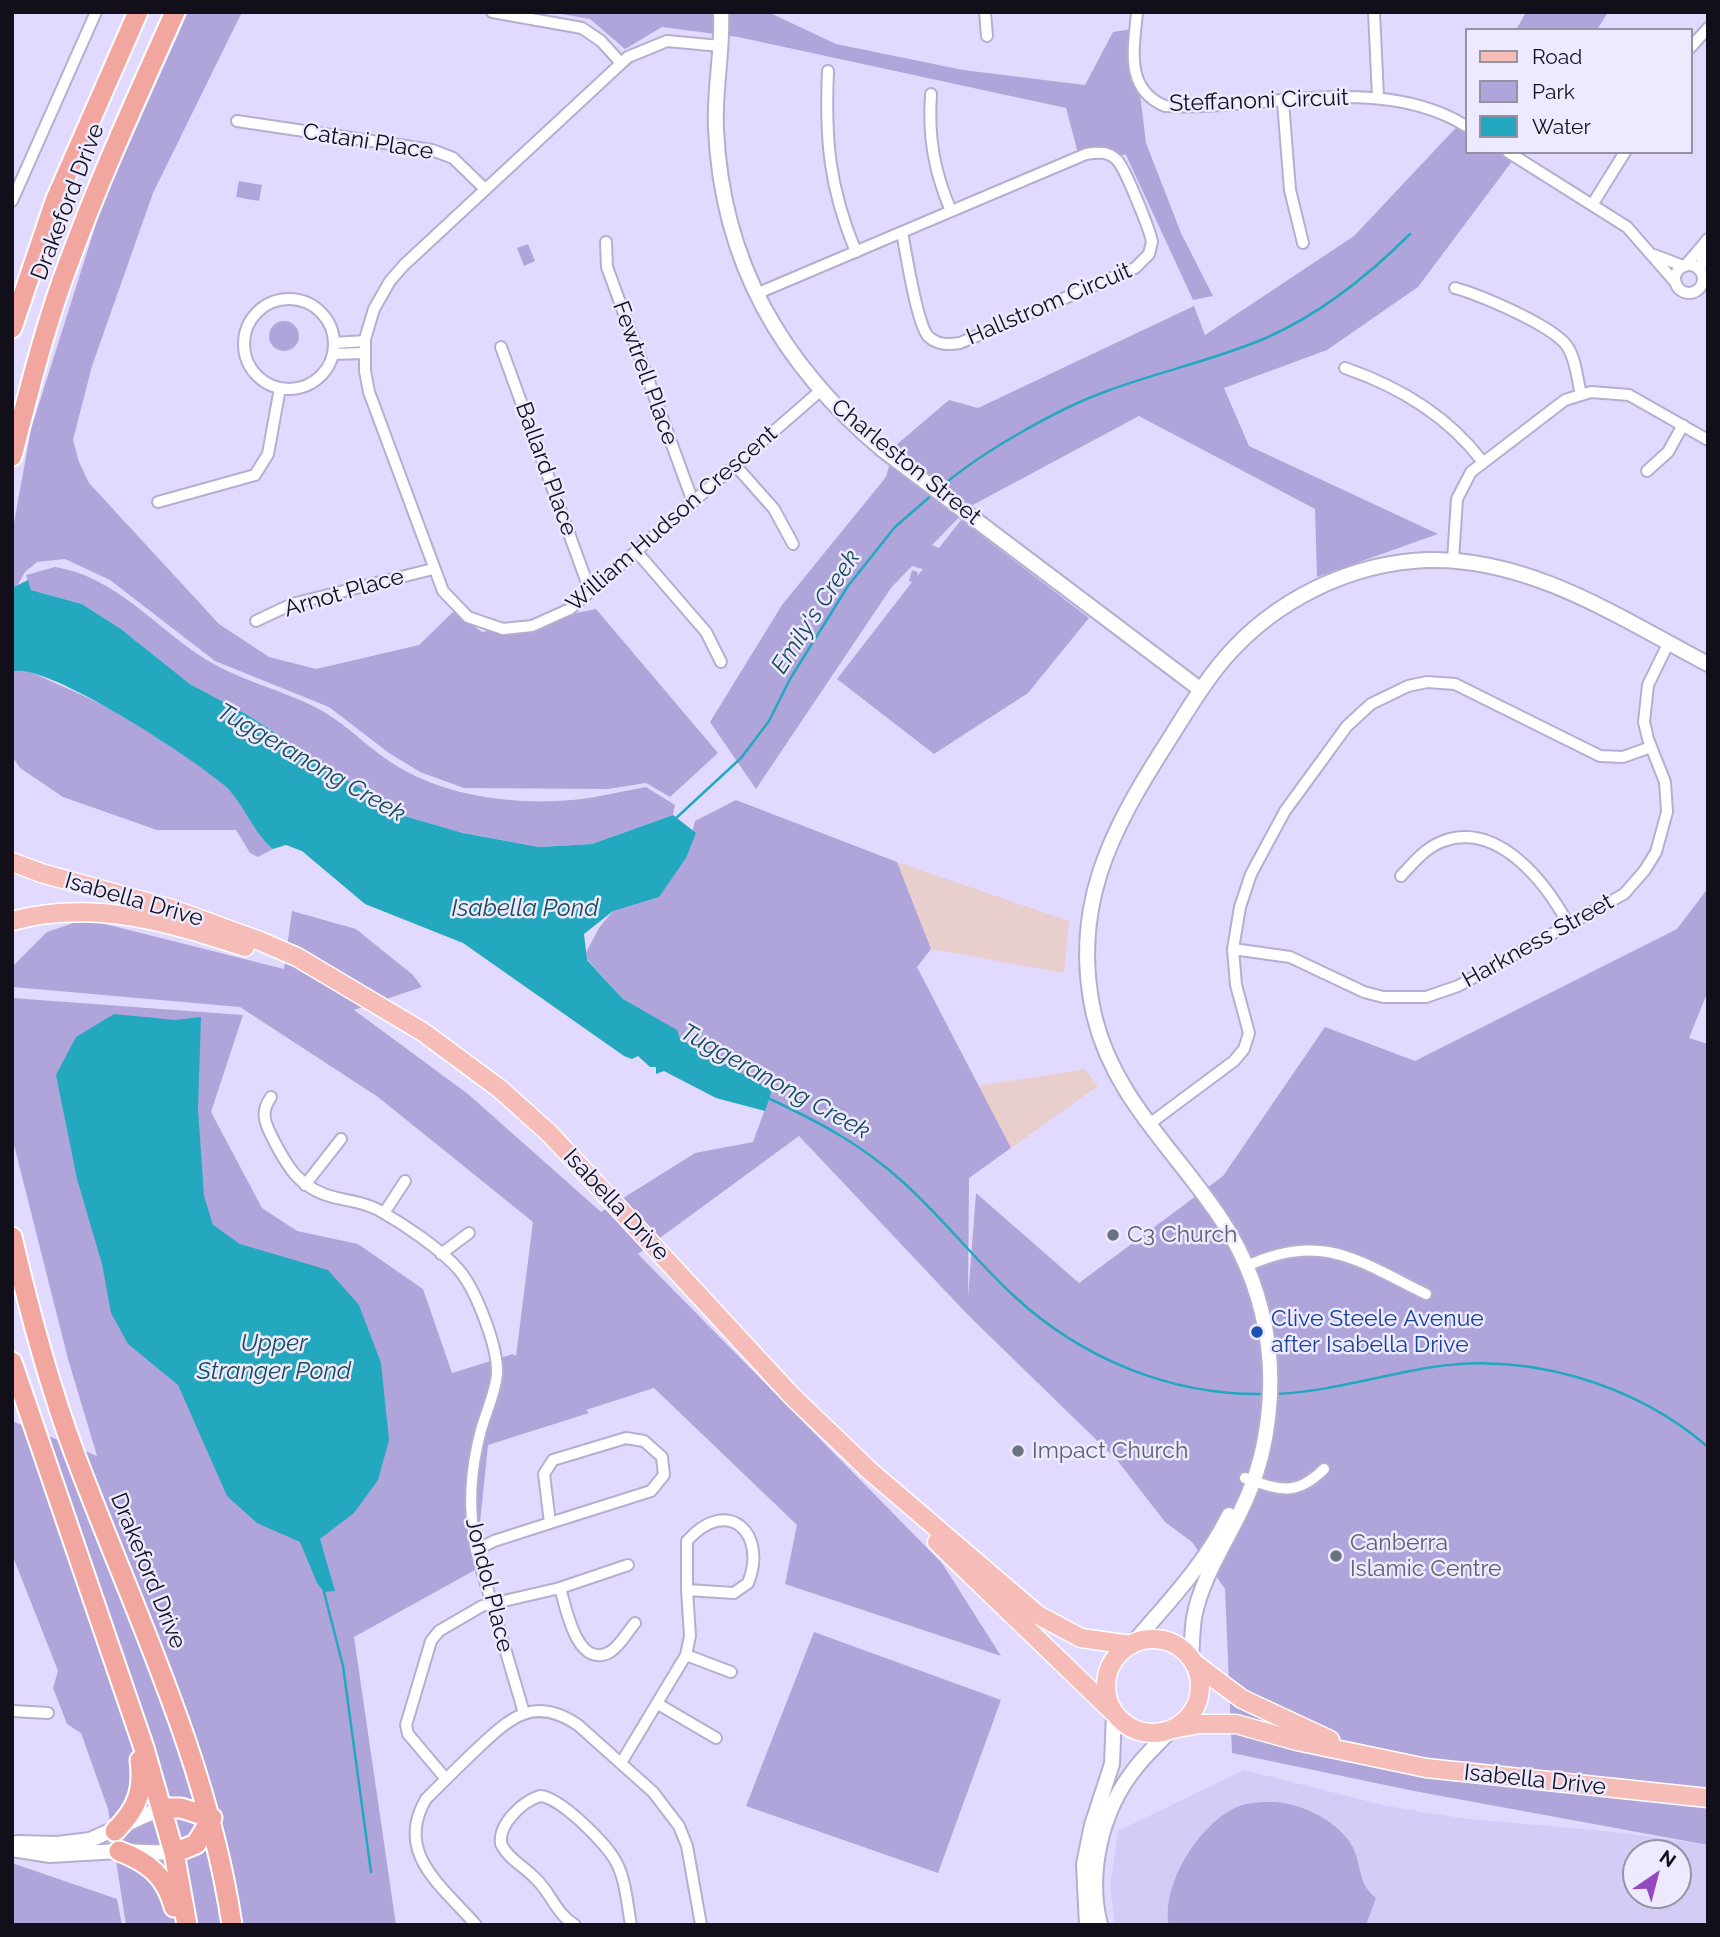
<!DOCTYPE html>
<style>
body{margin:0}
#map{position:relative;width:1720px;height:1937px;overflow:hidden;background:#e1dafe;font-family:Raleway,sans-serif}
canvas{display:block}
.frame{position:absolute;inset:0;border:14px solid #120f1b;pointer-events:none}
.legend{position:absolute;left:1465px;top:28px;width:228px;height:126px;box-sizing:border-box;background:#ede9ff;border:2px solid #9592a4;margin:0;padding:9px 12px;list-style:none;font-size:21px;color:#120f1b}
.legend li{display:flex;align-items:center;gap:14px;height:35px}
.legend b{width:35px;border:2px solid #9592a4}
.north{position:absolute;left:1622px;top:1839px;width:70px;height:70px;box-sizing:border-box;background:#ede9ff;border:2px solid #9592a4;border-radius:50%;rotate:35deg;font-size:19px;font-weight:700;line-height:28px;text-align:center;color:#120f1b}
.north::after{content:'';display:block;margin:auto;width:24px;height:32px;background:#944abd;clip-path:polygon(50% 0,100% 100%,50% 72%,0 100%)}
</style>
<div id="map">
<canvas width="1720" height="1937"></canvas>
<div class="frame"></div>
<ul class="legend">
<li><b style="height:9px;background:#f5bcb8"></b>Road</li>
<li><b style="height:19px;background:#b0a5da"></b>Park</li>
<li><b style="height:19px;background:#24a8c0"></b>Water</li>
</ul>
<div class="north">N</div>
</div>
<script>
const c = document.querySelector('canvas').getContext('2d');
c.lineJoin = 'round';
function fillPath(path, color) {
  c.fillStyle = color;
  c.fill(path, 'evenodd');
}
function strokePath(path, color, width, dash) {
  c.strokeStyle = color;
  c.lineWidth = width;
  c.lineCap = dash ? 'butt' : 'round';
  c.setLineDash(dash || []);
  c.stroke(path);
}
function drawText(font, color, halo, rows, align = 'center') {
  c.font = font + ' Raleway,sans-serif';
  c.lineWidth = 5;
  c.setLineDash([]);
  c.textBaseline = 'middle';
  c.strokeStyle = halo;
  c.fillStyle = color;
  for (const [text, x, y, turn = 0] of rows) {
    c.save();
    c.translate(x, y);
    c.rotate((+turn || 0) * Math.PI / 180);
    c.textAlign = isNaN(turn) ? turn : align;
    if (halo) c.strokeText(text, 0, 0);
    c.fillText(text, 0, 0);
    c.restore();
  }
}
fillPath(new Path2D(`
 M897,862L1069,921L1064,973L931,949Z
 M1085,1069L1098,1086L1011,1148L978,1086Z`), '#e9cece');
fillPath(new Path2D(`
 M1244,1770L1387,1806L1460,1818L1615,1832L1708,1845V1925H1115L1110,1888L1118,1831ZM1636,1853H1678V1895H1636Z`), '#d4ccf6');
fillPath(new Path2D(`
 M188,12H242L153,193L92,366L73,440L79,462L89,483L219,624L269,657L316,669L419,645L454,611L482,632L596,609L718,753L670,797L646,783L608,789L464,788L420,772L389,753L329,707L215,661L110,580L65,559L37,562L25,572L16,588H12V534L31,429L102,205Z
 M550,12H768L836,44L963,70L1085,85L1113,32L1132,29L1146,143L1181,233L1213,296L1193,300L1126,155L1078,153L1066,108L738,37L662,27L625,49L590,19Z
 M1526,12H1608L1597,30H1516Z
 M1466,117V152H1519L1418,287L1327,350L1224,388L1249,446L1438,534L1317,577L1315,509L1139,416L969,507L932,545L939,548L961,520L1089,618L1028,693L934,754L837,679L912,582L909,581L912,570L918,572L917,576L923,569L912,566L891,588L756,789L710,722L782,605L886,477L895,446L949,400L978,408L1194,306L1205,335L1354,236Z
 M239,181L262,185L259,201L236,197Z
 M528,244L535,261L524,266L517,248Z
 M269 336a15 15 0 1 1 30 0a15 15 0 1 1-30 0Z
 M55,567C113,576 153,624 199,655C234,679 277,688 315,707C347,723 371,752 402,769C451,797 516,805 572,800C597,798 622,791 646,787L675,805L673,815L592,844L539,847L463,833L401,815L246,714L190,684L121,629L82,604L31,590L26,575Z
 M17,669C31,670 45,679 57,684C117,710 183,743 229,790C248,809 253,833 273,849L258,857L250,853L236,830H157L63,797L20,768L12,756V672Z
 M736,800L897,862L931,949L917,967L1011,1148L969,1178L968,1298L976,1193L1079,1283L1223,1176L1325,1027L1415,1061L1677,929L1708,888V991L1689,1038L1708,1044V1845L1414,1791L1232,1753L1225,1589L1192,1542L1165,1522L1117,1460L968,1315L799,1136L638,1254L942,1563L1001,1656L785,1584L797,1525L654,1388L586,1410L589,1413L488,1445L475,1570L354,1637L396,1925H126L108,1809L81,1733L67,1724L53,1688L58,1671L12,1554V1421L97,1456L68,1359L12,1137V998L243,1015L211,1112L262,1208L297,1231L358,1244L423,1289L452,1373L513,1354L516,1356L533,1222L378,1097L240,1007L12,987L13,966L47,932L85,919L284,969L292,911L356,929L413,975L422,987L354,1010L468,1094L601,1212L695,1153L753,1142L772,1090L680,1039L669,1028L623,999L584,956L599,928L613,911L690,841L695,821Z
 M814,1632L1001,1700L938,1873L746,1806Z
 M1275,1802C1302,1804 1336,1820 1351,1844C1363,1864 1356,1882 1376,1898L1366,1925H1169C1161,1884 1200,1823 1237,1807C1249,1802 1263,1802 1275,1802Z
 M12,1863L117,1899L122,1925H12Z`), '#b0a5da');
fillPath(new Path2D(`
 M28,580L31,590L82,604L121,629L190,684L246,714L401,815L463,833L539,847L592,844L673,815L696,833L686,858L659,897L613,911L584,934L587,960L623,999L677,1030L680,1039L772,1090L765,1111L716,1098L664,1071L656,1074V1067H650L638,1056L632,1059L624,1056L463,943L365,904L302,851L286,845L273,849C252,832 246,806 225,786C199,762 41,658 12,672V588Z
 M114,1014L175,1020L201,1017L198,1109L204,1196L213,1225L240,1244L328,1270L359,1305L381,1363L389,1440L378,1480L354,1513L320,1539L335,1591L324,1592L317,1583L300,1542L257,1523L227,1496L178,1385L128,1344L111,1313L102,1264L77,1179L56,1075L76,1037Z`), '#24a8c0');
strokePath(new Path2D(`
 M941,487C980,453 1057,409 1107,391C1160,371 1216,360 1268,337C1322,313 1369,275 1410,234
 M674,820L741,758L769,721L790,679L848,586L895,527L933,494
 M768,1098C819,1122 861,1144 903,1182C942,1217 975,1260 1014,1296C1082,1359 1172,1396 1265,1394
 M1275,1394C1329,1392 1381,1375 1433,1367C1529,1352 1635,1384 1708,1447
 M324,1592L343,1666L371,1872`), '#24a8c0', 2.5);
const minor = new Path2D(`
 M492,12L582,28L601,41L621,63
 M985,12L987,36
 M1137,12C1134,48 1124,89 1165,106C1262,111 1379,72 1466,126
 M1374,12L1378,97
 M720,46L667,41L628,57L404,265L390,281L374,309L365,339V371L369,392L443,591L468,617L503,629L532,626L570,609L820,391
 M1690,48L1708,28
 M828,71C825,140 829,187 856,252
 M931,94C928,137 934,171 951,211
 M1283,102L1290,190L1303,243
 M237,121L432,150L453,158L485,189
 M1508,152L1627,227L1676,283
 M12,201L96,12
 M1592,205L1625,152
 M606,242L607,267L693,502
 M1654,255L1683,266
 M1675 279a14 14 0 1 1 28 0a14 14 0 1 1-28 0Z
 M1685,266L1708,239
 M1700,271L1706,241
 M1455,288C1480,295 1552,325 1567,346C1576,359 1577,379 1581,394
 M756,294L902,232C906,253 917,324 928,336C937,345 948,345 960,343L1135,268L1149,254L1152,242C1150,230 1125,168 1117,160C1108,151 1098,152 1086,154L902,232
 M244 344a45 45 0 1 1 90 0a45 45 0 1 1-90 0Z
 M334,343L365,341
 M501,347L590,591
 M333,354L364,353
 M1345,368C1400,387 1447,415 1482,461
 M735,465L774,509L793,544
 M1647,471L1668,452L1683,425
 M158,502L255,475L268,454L280,388
 M636,551L706,632L721,662
 M1453,560L1457,499L1471,472L1565,400L1591,392L1629,395L1708,440
 M256,621L292,604L433,569
 M1401,876C1413,863 1424,849 1441,842C1498,819 1547,884 1569,926
 M1233,949L1290,957L1364,992L1383,997H1426L1458,986L1624,894L1645,870L1656,852L1667,812L1665,782L1648,739L1644,722L1648,685L1668,644
 M271,1097C261,1111 264,1121 271,1135C287,1167 300,1190 337,1198C352,1201 369,1204 382,1212C405,1225 442,1250 459,1270C476,1290 498,1347 497,1373C496,1391 486,1412 481,1430C470,1471 468,1508 476,1550L524,1713
 M1148,1125L1234,1061L1244,1049L1249,1033L1236,985L1233,949L1240,907L1251,874L1285,811L1347,726L1371,704L1408,686L1427,682L1455,684L1600,756L1623,757L1651,747
 M305,1185L341,1139
 M384,1213L405,1181
 M441,1254L469,1233
 M1247,1266C1322,1231 1358,1261 1426,1294
 M1245,1478C1279,1490 1296,1497 1324,1469
 M476,1550L494,1541L550,1523L544,1474L553,1460L626,1438L644,1441L662,1457L664,1475L651,1491L550,1523
 M560,1588C566,1608 577,1670 610,1652C620,1646 628,1631 635,1623
 M686,1655L731,1672
 M658,1704L716,1738
 M12,1711L48,1713
 M621,1763L686,1655L690,1636L687,1590L734,1593L748,1583C768,1535 729,1494 687,1541V1590
 M446,1779L408,1734L406,1725L431,1641L439,1631L482,1606L560,1588L628,1565
 M476,1925C442,1886 394,1853 426,1799C443,1782 460,1765 478,1748C510,1718 534,1695 578,1725L653,1792L679,1826L687,1846L701,1925
 M575,1925C556,1914 551,1893 536,1879C524,1866 509,1860 501,1844C498,1824 523,1801 540,1796C560,1797 607,1844 616,1862C626,1880 627,1904 631,1925`);
const tertiary = new Path2D(`
 M721,12C723,51 714,90 716,129C722,263 782,365 883,450L1201,690
 M1132,1644C1168,1603 1205,1564 1229,1515
 M1191,1659C1192,1646 1192,1631 1194,1618C1202,1573 1234,1532 1250,1490C1268,1447 1274,1391 1268,1345C1262,1301 1247,1259 1223,1222C1178,1152 1114,1100 1094,1015C1070,909 1110,832 1165,746C1184,716 1202,685 1225,658C1275,600 1350,563 1427,560C1530,557 1620,618 1708,664
 M17,1843L57,1844L90,1840L162,1808
 M12,1849L50,1855L119,1851L174,1853
 M1087,1925L1084,1864L1092,1825L1112,1764L1114,1713
 M1100,1925C1087,1873 1101,1812 1134,1770C1145,1755 1159,1743 1171,1730`);
const primary = new Path2D(`
 M12,862L41,873L172,909L260,941L297,957L423,1032L500,1089L550,1134L792,1396L870,1471L1038,1615L1081,1638L1131,1645
 M12,921C93,899 168,922 245,947
 M937,1542L1113,1712
 M1106 1686a47 47 0 1 1 94 0a47 47 0 1 1-94 0Z
 M1194,1663L1242,1699L1330,1740
 M1172,1729L1200,1724H1236L1297,1741L1426,1768L1708,1798`);
const trunk = new Path2D(`
 M12,328L55,201L138,12
 M12,456C29,391 45,325 69,262C100,177 138,95 175,12
 M12,1237C29,1310 48,1382 74,1452C133,1610 207,1757 232,1925
 M12,1362L144,1748L174,1853L187,1925
 M162,1808H181L212,1818
 M115,1831C137,1809 144,1791 140,1760
 M119,1851C148,1862 166,1876 174,1907
 M174,1853L196,1844L212,1818`);
strokePath(minor, '#b5aed1', 14);
strokePath(tertiary, '#b5aed1', 18);
strokePath(primary, '#fff', 21);
strokePath(trunk, '#fff', 23);
strokePath(minor, '#fff', 10);
strokePath(tertiary, '#fff', 14);
strokePath(primary, '#f5bcb8', 18);
strokePath(trunk, '#f2a6a0', 19);
for (const [x, y, r, color] of [
 [1113,1235,7,"#6b7280"],
 [1257,1332,7,"#1a4fb4"],
 [1018,1451,7,"#6b7280"],
 [1336,1556,7,"#6b7280"]
]) {
  const dot = new Path2D();
  dot.arc(x, y, r, 0, 2 * Math.PI);
  c.fillStyle = color;
  c.fill(dot);
  strokePath(dot, '#ede9ff', 2.5);
}
drawText('23px', '#120f1b', '#ede9ff', [
 ["Steffanoni Circuit",1259,101,-2],
 ["Catani Place",368,142,9],
 ["Drakeford Drive",68,202,-69],
 ["Hallstrom Circuit",1049,304,-23],
 ["Fewtrell Place",645,373,70],
 ["Charleston Street",906,462,39],
 ["Ballard Place",546,469,70],
 ["William Hudson Crescent",672,519,-41],
 ["Arnot Place",344,593,-16],
 ["Isabella Drive",134,900,16],
 ["Harkness Street",1538,941,-29],
 ["Isabella Drive",616,1205,47],
 ["Drakeford Drive",148,1571,68],
 ["Jondol Place",489,1585,76],
 ["Isabella Drive",1535,1780,6]
]);
drawText('23px', '#5b616d', '#ede9ff', [
 ["C3 Church",1127,1235],
 ["Impact Church",1032,1451],
 ["Canberra",1350,1543],
 ["Islamic Centre",1350,1569]
], 'left');
drawText('23px', '#164399', '#ede9ff', [
 ["Clive Steele Avenue",1271,1319],
 ["after Isabella Drive",1271,1345]
], 'left');
drawText('italic 24px', '#164a55', '#ede9ff', [
 ["Emily's Creek",816,612,-57],
 ["Tuggeranong Creek",311,763,30],
 ["Isabella Pond",525,909],
 ["Tuggeranong Creek",775,1082,29],
 ["Upper",274,1344],
 ["Stranger Pond",274,1372]
]);
</script>
